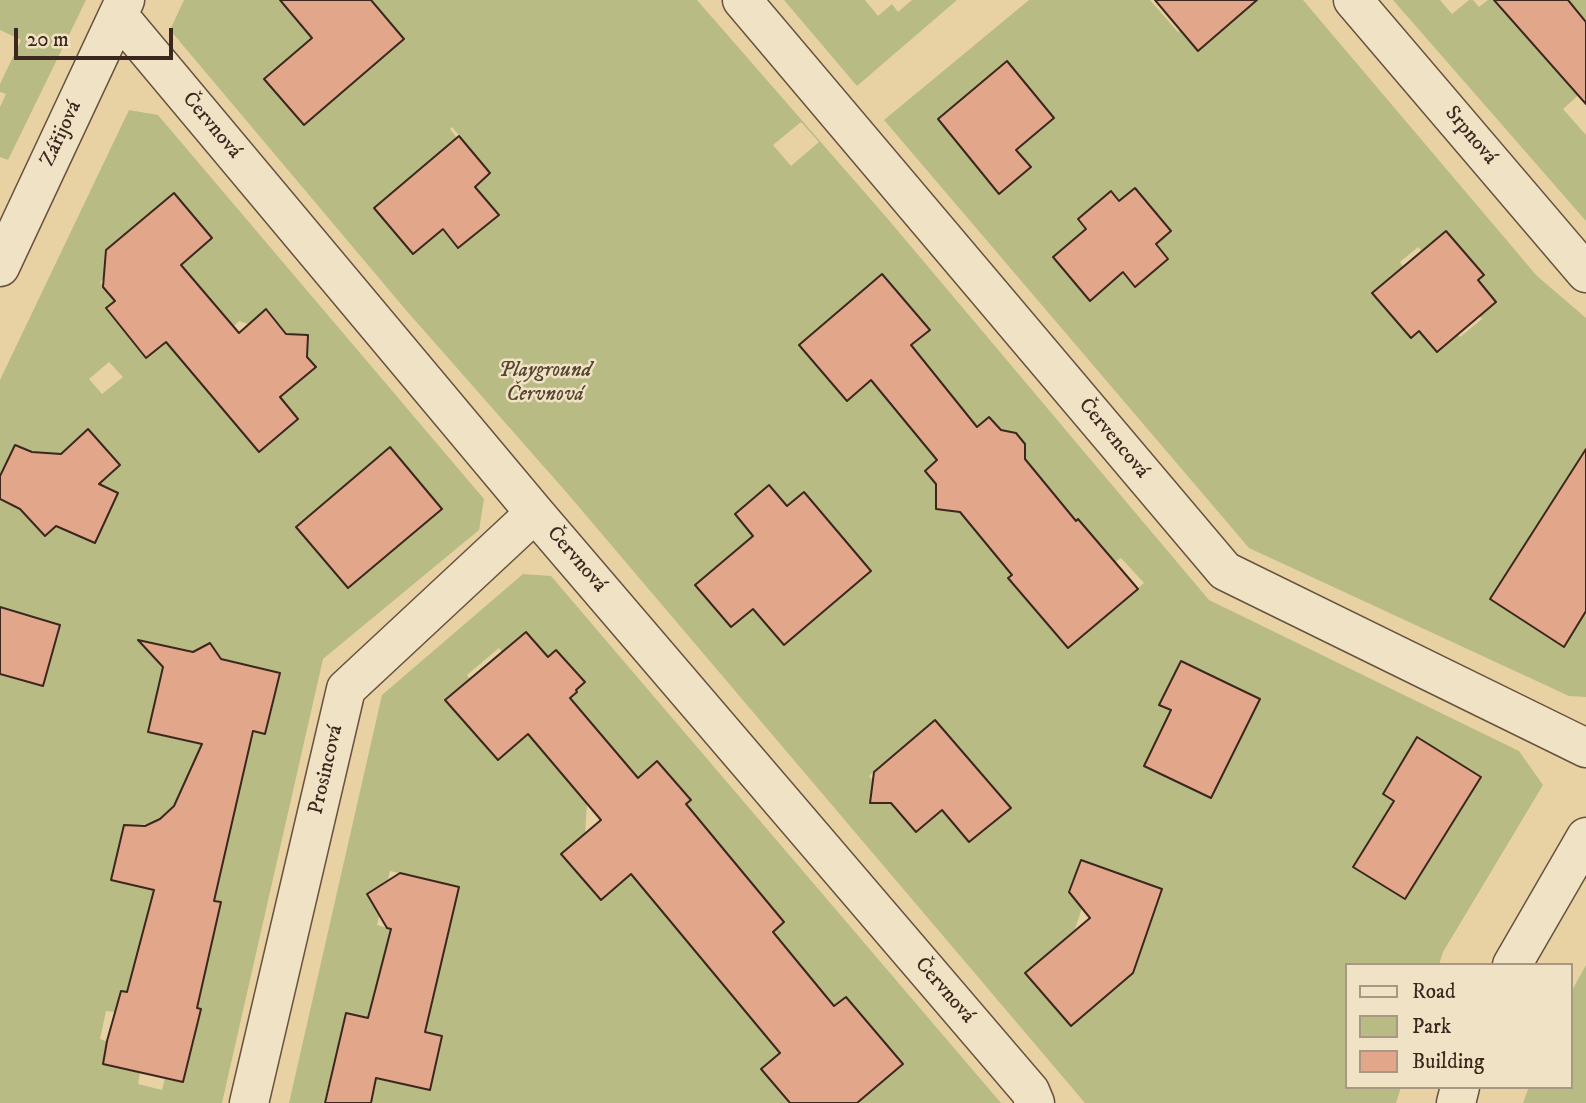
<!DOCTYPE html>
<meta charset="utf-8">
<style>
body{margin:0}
#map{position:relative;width:1586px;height:1103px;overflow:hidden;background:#e8d2a4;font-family:"IM FELL DW Pica",serif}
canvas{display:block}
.legend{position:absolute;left:1345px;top:963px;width:228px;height:126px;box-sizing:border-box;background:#f0e2c4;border:2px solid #a89782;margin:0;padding:9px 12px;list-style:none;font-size:21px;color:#3c271e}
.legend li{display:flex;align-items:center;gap:14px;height:35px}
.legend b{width:35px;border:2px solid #a89782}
.scale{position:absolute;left:14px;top:28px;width:159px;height:32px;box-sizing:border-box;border:4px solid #3c271e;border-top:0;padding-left:9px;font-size:21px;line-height:24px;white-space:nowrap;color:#3c271e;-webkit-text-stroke:5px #f0e2c4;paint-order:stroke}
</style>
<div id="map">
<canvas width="1586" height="1103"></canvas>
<ul class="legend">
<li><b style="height:9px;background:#f0e2c4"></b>Road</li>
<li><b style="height:19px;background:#b8bb84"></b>Park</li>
<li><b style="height:19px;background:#e2a78b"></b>Building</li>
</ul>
<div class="scale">20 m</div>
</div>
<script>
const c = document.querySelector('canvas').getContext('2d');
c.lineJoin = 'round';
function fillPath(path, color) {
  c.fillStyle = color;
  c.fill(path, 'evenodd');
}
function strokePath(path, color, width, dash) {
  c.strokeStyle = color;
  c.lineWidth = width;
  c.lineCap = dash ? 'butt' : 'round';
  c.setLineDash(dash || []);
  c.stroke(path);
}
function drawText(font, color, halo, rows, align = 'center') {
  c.font = font + ' "IM FELL DW Pica",serif';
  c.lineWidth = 5;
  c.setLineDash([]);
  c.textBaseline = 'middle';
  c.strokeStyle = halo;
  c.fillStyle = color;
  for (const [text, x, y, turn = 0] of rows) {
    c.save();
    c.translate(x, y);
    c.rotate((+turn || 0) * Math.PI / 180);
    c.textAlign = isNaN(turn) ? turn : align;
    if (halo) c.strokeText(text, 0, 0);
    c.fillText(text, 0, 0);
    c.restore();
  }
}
fillPath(new Path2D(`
 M0,0H86L8,160L0,157V107L6,94L0,92V84L21,40L0,30Z
 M184,0H303L302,9L294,16L312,38L265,79L304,125L404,39L371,0H697L887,218L1209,600L1519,751L1543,785L1443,952L1439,965H1346V1087H1401L1396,1103H1085L567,493L405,309L170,30ZM801,122L819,142L791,166L773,145ZM452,127L490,173L475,187L498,215L458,248L443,229L412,254L374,208L457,138L450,129ZM930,330L847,401L799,345ZM957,403L977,427L989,417L1001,430L1016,433L1025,444V459L1035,472L972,526L960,512L944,510L936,499L937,460L917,436ZM768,485L787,506L804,492L871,571L785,645L753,609L731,626L695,585L753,536L735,514ZM1078,520L1115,562L1121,558L1144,583L1068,648L1009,579ZM1181,662L1259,699L1211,797L1144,766L1171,710L1160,705ZM935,720L1010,808L969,842L942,810L916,832L891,803H880L871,791L873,781L869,776ZM1418,738L1405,899L1353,866L1394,801L1383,794ZM1081,860L1162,889L1133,973L1071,1025L1025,973L1074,932L1082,908L1069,892Z
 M784,0H865L878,16L892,4L898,12L912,0H957L857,86Z
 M1029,0H1150L1178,32L1181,30L1198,51L1249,7L1243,0H1303L1537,276L1586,318V449L1490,599L1586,611V697L1569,696L1249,548L884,120ZM1007,62L1054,118L1016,150L1030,167L999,193L938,119ZM1135,188L1171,231L1156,244L1168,259L1136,286L1123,272L1089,300L1053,257L1086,229L1112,192L1119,201ZM1447,231L1484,275L1478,280L1496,302L1479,316L1482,319L1460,337L1458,335L1437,352L1419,331L1411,337L1373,293L1403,267L1400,262L1418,247L1422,251Z
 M1393,0H1440L1452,14L1469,0H1473L1479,7L1488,0H1586V88L1563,109L1586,135V221Z
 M129,110L158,115L484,499L479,530L323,659L222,1103H0V674L43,686L60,625L0,607V499L20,509L44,536L56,526L94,543L118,493L99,484L120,465L87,429L60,455L51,453L45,458L15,445L0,476V380ZM173,193L212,238L181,265L199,286L106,309L115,301L100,282L113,271L106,250ZM267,309L286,334L298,335L308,346L307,357L315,367L280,397L298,419L259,452L204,387L233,361L227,333L239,321L248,324ZM109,362L123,377L102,394L89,379ZM389,447L442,509L348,588L296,527ZM203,646L214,649L221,659L280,673L265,734L231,726L168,647L193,652ZM182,789L237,802L214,901L221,903L214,931L154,890L111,880L124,825C157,826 168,820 182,789ZM121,991L201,1010L183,1082L165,1078L162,1090L138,1084L140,1072L108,1042L100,1039L106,1011L115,1012Z
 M523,574L551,576L1001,1103H857L902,1064L845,997L761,1069L790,1103H371L369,1076L430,1090L442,1036L346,1013L324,1103H289L382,695ZM525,632L548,657L556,650L584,682L576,690L577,692L498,760L446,700L470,680L467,675L499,648L502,652ZM610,745L638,778L657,761L690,800L671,816L585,834L587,804ZM736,864L784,922L773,932L791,954L735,999L662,912L721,877ZM390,871L459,887L437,979L382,965L391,929L377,925Z
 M1586,965V1103H1523L1529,1087H1570V994Z`), '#b8bb84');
const building = new Path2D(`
 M280,0H371L404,39L304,125L264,79L312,38Z
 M1155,0H1257L1198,51Z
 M1494,0H1568L1586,22V104Z
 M1007,61L1054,118L1016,150L1031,167L999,194L938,119Z
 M459,136L490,173L475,187L499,215L458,248L443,229L413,254L374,208Z
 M1135,188L1171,231L1156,244L1168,259L1135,287L1123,272L1090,301L1053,257L1086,229L1078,219L1111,191L1119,201Z
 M174,193L212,238L181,265L239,333L266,309L286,334L308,335L307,357L316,367L280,397L298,419L259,452L166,342L146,358L106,308L115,301L103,287L106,250Z
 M1446,231L1484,275L1478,280L1496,302L1437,352L1419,331L1411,338L1372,293Z
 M882,274L930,330L911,345L977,427L989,417L1001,430L1016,433L1025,444V459L1076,521L1078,519L1138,589L1068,648L1008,578L1012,575L960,512L936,509V484L925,471L937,460L871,380L847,401L799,345Z
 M88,429L120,465L99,484L118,493L95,543L56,526L45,536L20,509L0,499V476L15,445L32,452L61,454Z
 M390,447L442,509L348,588L296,527Z
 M1586,449V611L1564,647L1490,599Z
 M769,485L787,506L804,492L871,571L784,645L753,609L731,627L695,585L753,536L735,514Z
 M0,607L60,625L43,686L0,674Z
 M526,632L548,657L556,650L585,682L576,690L577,692L570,698L638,778L657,761L691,800L686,804L784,922L773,932L834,1006L846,997L903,1064L857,1103H790L761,1069L780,1053L631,874L601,900L561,854L601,820L528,734L498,760L445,700Z
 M138,640L193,652L210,643L221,659L280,673L265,734L253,731L214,901L221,902L197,1008L201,1009L183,1082L103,1064L107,1041L121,991L127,992L154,890L111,880L124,825L145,826L160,819L174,806L202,744L148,732L163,667Z
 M1181,661L1260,699L1211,798L1144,766L1171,710L1159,705Z
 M935,720L1011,808L969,842L942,810L916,832L891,803H870L874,772Z
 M1417,737L1481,777L1405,899L1353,867L1394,801L1383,794Z
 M1081,860L1162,889L1133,973L1071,1026L1025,973L1090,918L1069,892Z
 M400,873L459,887L425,1032L442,1036L430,1090L376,1078L371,1103H325L346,1013L368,1018L391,929L387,928L367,894Z`);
fillPath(building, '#e2a78b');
strokePath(building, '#3c271e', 2);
const minor = new Path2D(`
 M742,0L1225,571L1586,748
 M1353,0L1586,273
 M118,15L535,513L1030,1091L1035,1103
 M0,267L125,0
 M1512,965L1586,837
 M249,1103L346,689L535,513
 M1456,1103L1460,1087`);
strokePath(minor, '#675240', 41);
strokePath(minor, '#f0e2c4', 38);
drawText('21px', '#3c271e', '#f0e2c4', [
 ["Červnová",211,126,50],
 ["Zářijová",62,134,-65],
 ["Srpnová",1470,136,50],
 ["Červencová",1113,439,50],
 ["Červnová",576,560,49],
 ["Prosincová",327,770,-77],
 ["Červnová",944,991,49]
]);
drawText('italic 21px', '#554532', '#f0e2c4', [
 ["Playground",545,372],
 ["Červnová",545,396]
]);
</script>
